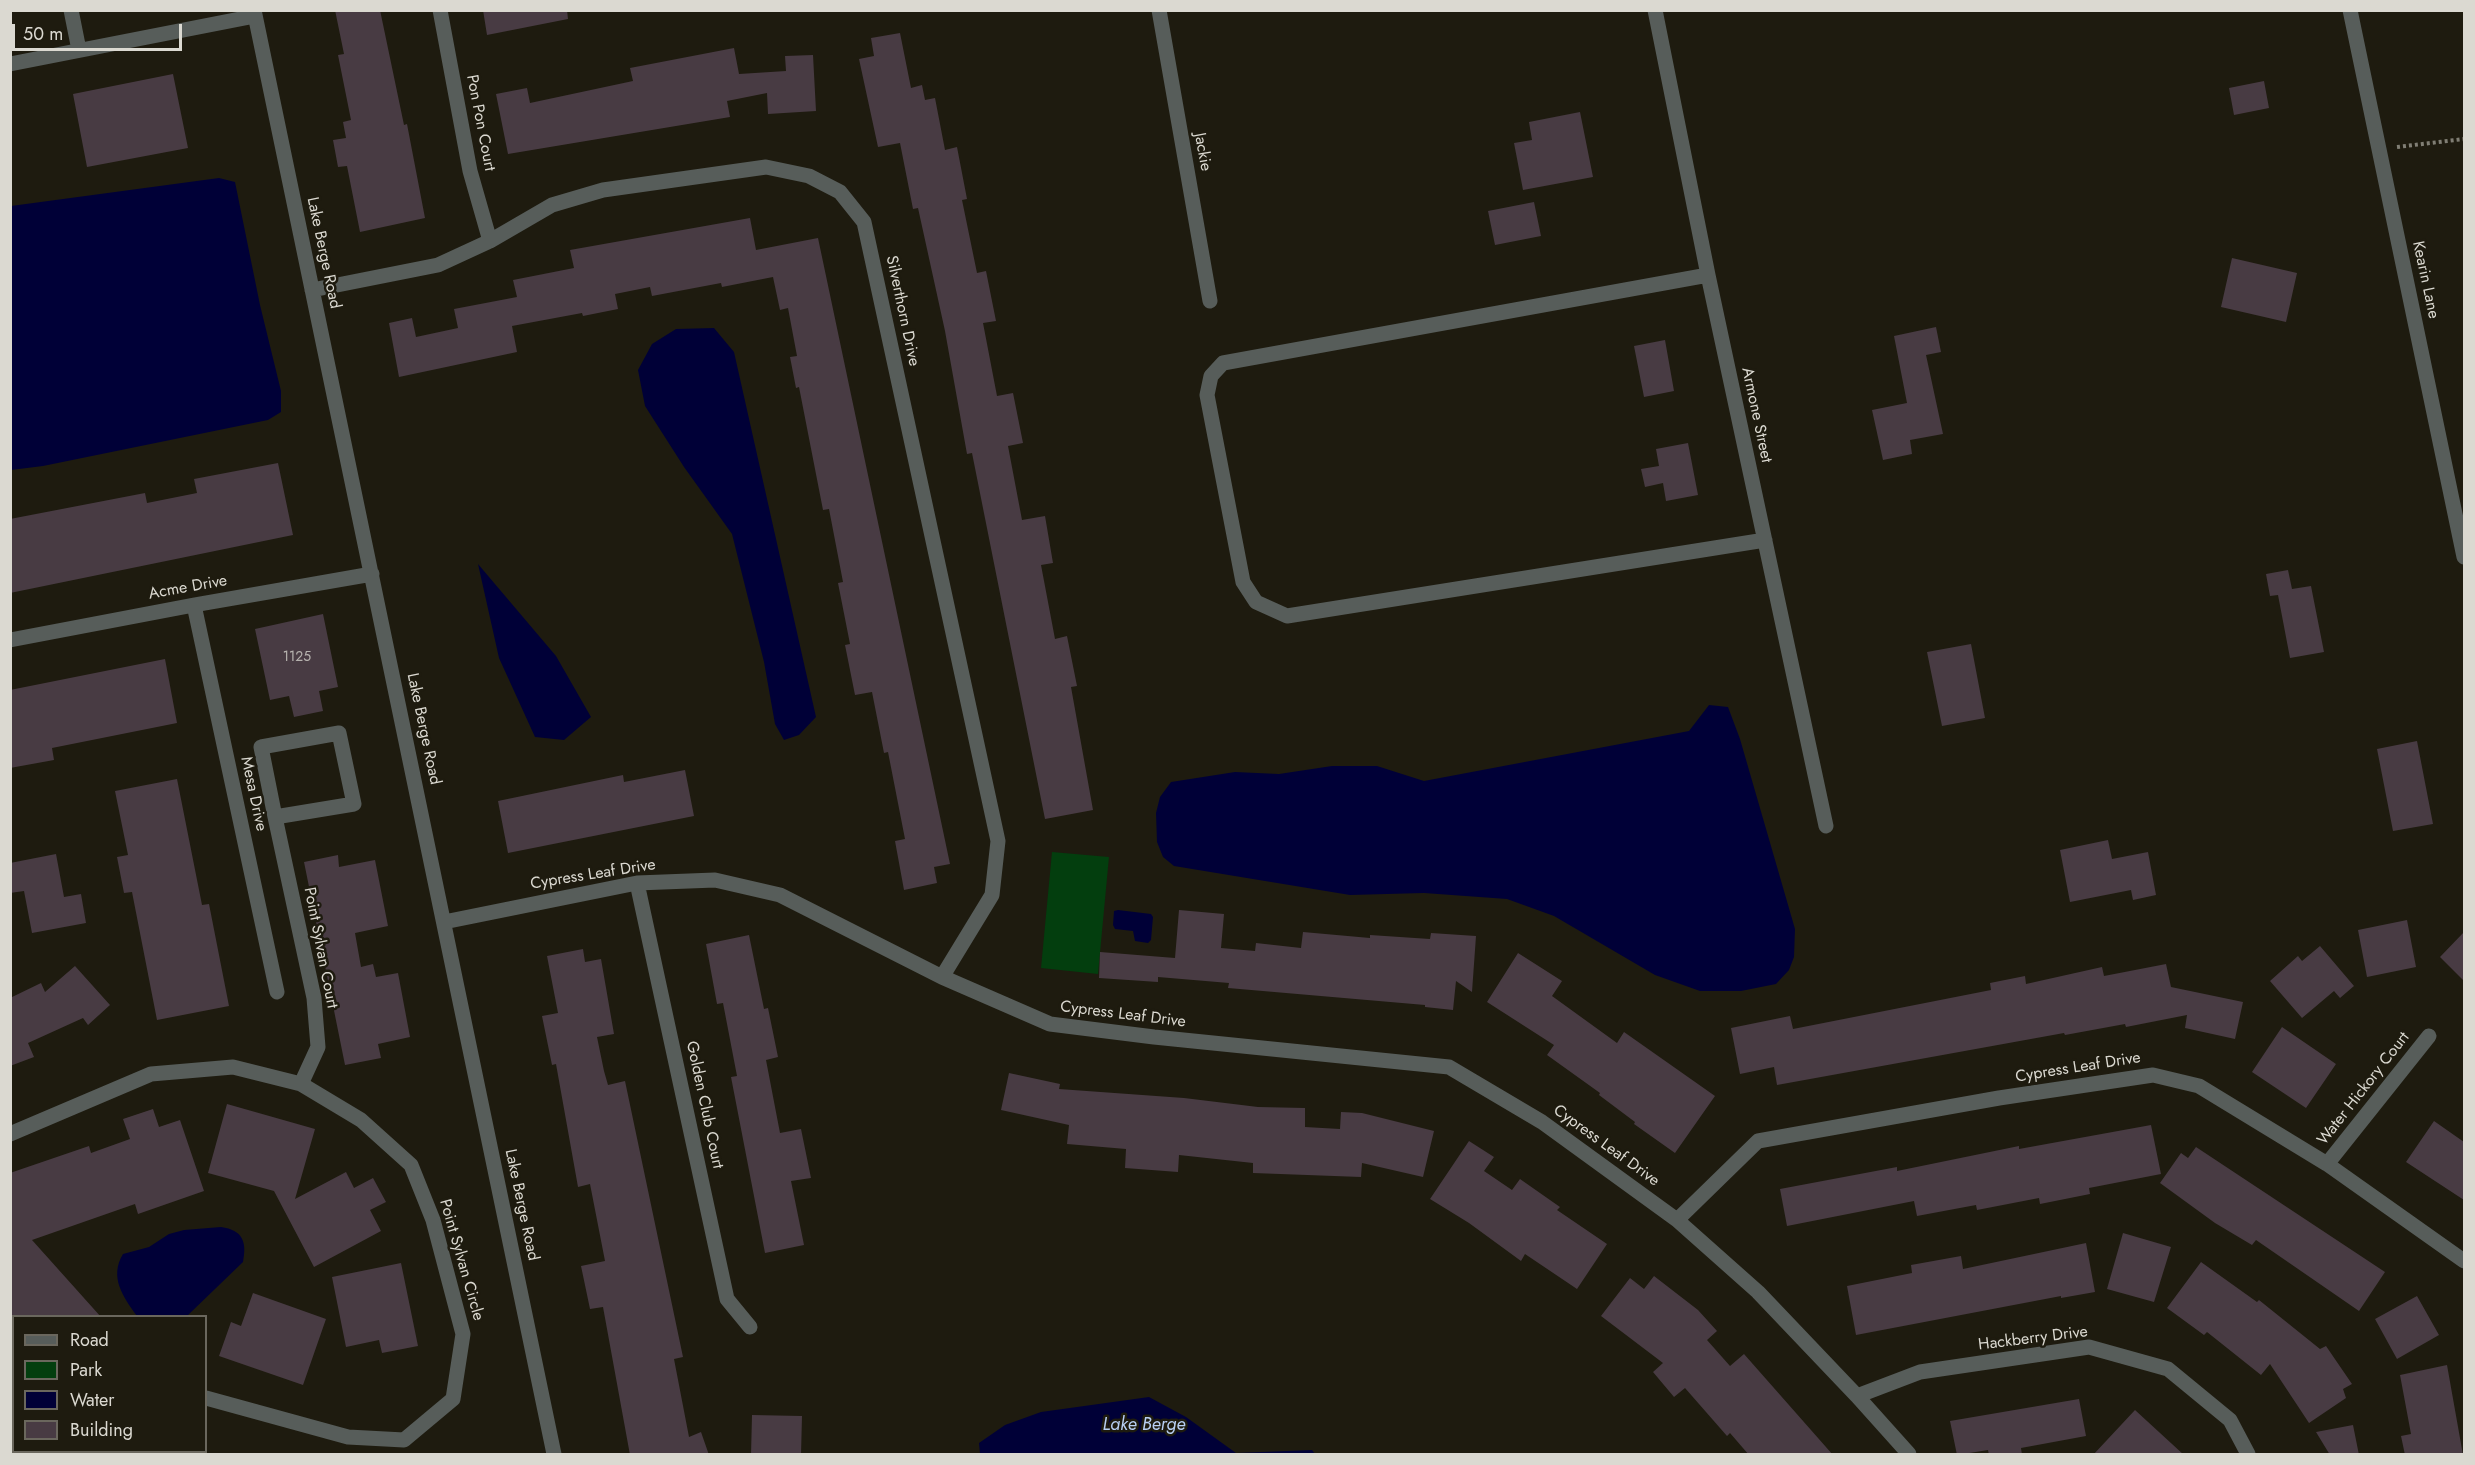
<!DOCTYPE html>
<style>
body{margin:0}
#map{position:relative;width:2475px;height:1465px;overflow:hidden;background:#1e1b0f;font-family:Jost,sans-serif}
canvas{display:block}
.frame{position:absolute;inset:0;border:12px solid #dbd9d1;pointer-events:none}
.legend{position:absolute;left:12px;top:1315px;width:195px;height:138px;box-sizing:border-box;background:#1e1b0f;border:2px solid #6a675d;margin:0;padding:8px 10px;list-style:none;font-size:18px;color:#dbd9d1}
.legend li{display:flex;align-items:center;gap:12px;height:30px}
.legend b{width:30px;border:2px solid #6a675d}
.scale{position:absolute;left:12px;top:24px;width:170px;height:27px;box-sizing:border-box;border:3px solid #dbd9d1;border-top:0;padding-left:8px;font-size:18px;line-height:21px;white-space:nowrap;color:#dbd9d1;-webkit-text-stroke:4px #1e1b0f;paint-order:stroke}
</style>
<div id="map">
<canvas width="2475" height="1465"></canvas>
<div class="frame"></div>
<ul class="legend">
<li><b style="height:8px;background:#575d5a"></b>Road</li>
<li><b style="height:16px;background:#033e0e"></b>Park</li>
<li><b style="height:16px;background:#000037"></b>Water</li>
<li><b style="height:16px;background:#483b43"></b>Building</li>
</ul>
<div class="scale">50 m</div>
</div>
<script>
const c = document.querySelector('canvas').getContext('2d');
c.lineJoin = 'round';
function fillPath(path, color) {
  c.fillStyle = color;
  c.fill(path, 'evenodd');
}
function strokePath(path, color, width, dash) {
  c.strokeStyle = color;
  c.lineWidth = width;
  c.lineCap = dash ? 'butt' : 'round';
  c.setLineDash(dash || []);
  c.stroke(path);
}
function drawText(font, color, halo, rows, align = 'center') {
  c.font = font + ' Jost,sans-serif';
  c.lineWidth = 5;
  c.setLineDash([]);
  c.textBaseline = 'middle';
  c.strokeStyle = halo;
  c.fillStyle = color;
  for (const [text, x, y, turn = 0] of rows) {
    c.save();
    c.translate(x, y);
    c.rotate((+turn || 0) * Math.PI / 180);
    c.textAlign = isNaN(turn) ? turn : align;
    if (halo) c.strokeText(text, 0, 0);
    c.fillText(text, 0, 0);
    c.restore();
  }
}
fillPath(new Path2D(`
 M1052,852L1109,857L1098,974L1041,968Z`), '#033e0e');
fillPath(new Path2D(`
 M219,178L235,182L260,305L281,391V412L268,420L43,466L11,470V206Z
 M714,328L734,352L816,717L799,735L784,740L775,724L764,662L732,534L684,467L645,406L638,370L652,344L676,329Z
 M478,564L556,656L591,717L564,740L535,737L499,658Z
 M1709,705L1728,707L1740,739L1795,929L1794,957L1789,970L1776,984L1741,991H1700L1655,975L1554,916L1507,899L1424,893L1350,895L1174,866L1163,857L1157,842L1156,813L1160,797L1171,782L1235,772L1279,774L1332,766H1377L1424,781L1689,731Z
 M1118,910L1151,914L1153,917L1151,940L1148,943L1135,941L1133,931L1115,929L1113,925L1114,911Z
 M221,1227C243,1230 247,1242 243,1262L187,1316H137C123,1297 109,1277 123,1254L149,1247L169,1234L184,1230Z
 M1149,1397L1186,1417L1236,1453L1312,1450L1315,1454H980L979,1443L1005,1425L1041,1412Z`), '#000037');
fillPath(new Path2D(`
 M335,10H380L404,125L407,124L425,218L360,232L347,166L338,167L333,140L346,138L343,122L351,120L338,55L344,54Z
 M483,10H567L568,19L487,35Z
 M900,33L911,88L922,85L925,100L935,98L945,150L957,147L967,199L962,200L977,273L986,271L996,321L983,323L997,396L1013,393L1023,443L1008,446L1022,520L1045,516L1053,563L1041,565L1055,639L1067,636L1077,686L1071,687L1093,810L1045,819L972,453L967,454L945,331L918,208L913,209L900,143L878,147L859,59L874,56L871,38Z
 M734,48L739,74L786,71L785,56L813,55L816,111L768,114L767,93L727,101L730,117L508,154L496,94L527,88L530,103L633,81L630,68Z
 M173,74L188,148L87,167L73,94Z
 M2264,81L2269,108L2234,115L2229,88Z
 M1580,112L1593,177L1523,190L1514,143L1532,140L1529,122Z
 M1534,202L1541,236L1495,245L1488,211Z
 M750,218L756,250L818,238L950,864L934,867L937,883L904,890L895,841L905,839L888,752L884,753L872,692L855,695L845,645L850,644L838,583L843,582L829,509L823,510L799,387L796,388L790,357L797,356L788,308L780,310L773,277L722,287L721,283L652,296L650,287L615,294L618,309L583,316L582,313L512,326L517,352L399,377L389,323L412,318L416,337L458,328L454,309L517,297L513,280L574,268L570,250Z
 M2232,258L2297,273L2286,322L2221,307Z
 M1936,327L1941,352L1926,355L1943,434L1910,440L1912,454L1883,460L1872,410L1907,403L1894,336Z
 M1665,340L1674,391L1644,397L1634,346Z
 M1688,443L1698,495L1666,501L1663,483L1645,487L1641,469L1659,466L1656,449Z
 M278,463L293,535L10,593V519L145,493L147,503L197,493L194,479Z
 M2288,570L2292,589L2311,586L2324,652L2290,658L2278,595L2270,596L2266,574Z
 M323,614L338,687L319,691L323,711L294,717L289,696L270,700L255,629Z
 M1971,644L1985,718L1942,726L1927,652Z
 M165,659L177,723L52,748L54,760L10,768V690Z
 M2417,741L2433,824L2393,831L2377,749Z
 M685,770L694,816L508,853L498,801L623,775L624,782Z
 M177,779L202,905L209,904L229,1006L157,1020L132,892L124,893L117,857L128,855L115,791Z
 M2108,840L2112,859L2148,852L2156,895L2133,900L2131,890L2070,902L2060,850Z
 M56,854L64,897L81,894L86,923L32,933L24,891L10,893V863Z
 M338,855L339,867L375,860L388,926L355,933L361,967L373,964L376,977L398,973L410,1037L378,1044L381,1058L345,1065L304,862Z
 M1179,910L1224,914L1221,948L1255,951L1256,943L1301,948L1303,932L1370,938V935L1430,939L1431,933L1476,936L1472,992L1456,981L1453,1010L1425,1007V1005L1228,988L1229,983L1158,977V982L1099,978L1100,952L1175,958Z
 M2407,920L2416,967L2367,977L2358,930Z
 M2464,932V981L2440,957Z
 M749,935L764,1009L768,1008L778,1057L766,1060L780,1133L801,1129L811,1178L791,1181L804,1245L765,1253L731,1077L737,1076L723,1003L717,1004L706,944Z
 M2320,946L2354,986L2340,998L2334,991L2302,1018L2270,981L2298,956L2302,961Z
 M583,949L585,962L601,959L614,1034L597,1037L604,1071L608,1085L625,1081L683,1357L674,1359L689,1437L701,1432L709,1455H630L603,1307L590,1309L581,1266L605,1261L590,1184L578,1187L556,1064L552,1065L542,1016L558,1013L547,956Z
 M1518,953L1562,981L1552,996L1617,1043L1624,1032L1715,1096L1675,1153L1634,1124L1635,1122L1599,1095L1600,1093L1547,1055L1554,1045L1487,1002Z
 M2166,964L2171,987L2243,1002L2235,1039L2185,1028L2187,1015L2126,1027L2125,1024L2065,1035L2064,1033L1777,1085L1774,1067L1740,1074L1731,1028L1790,1016L1793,1029L1991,990L1990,983L2025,976L2026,984L2102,967L2104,976Z
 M75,966L110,1005L88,1025L83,1018L28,1043L34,1057L10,1066V998L41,983L45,992Z
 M2282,1027L2336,1064L2306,1108L2252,1072Z
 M1009,1073L1060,1084L1059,1089L1184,1098L1258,1107L1305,1108V1127L1340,1129L1341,1112L1362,1113L1434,1131L1423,1177L1362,1163L1361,1177L1253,1173V1163L1179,1155L1178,1172L1125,1168L1126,1149L1067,1144L1069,1125L1001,1110Z
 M227,1104L315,1129L295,1199L346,1172L354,1188L373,1178L386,1202L370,1210L381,1231L314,1267L274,1191L208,1173Z
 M153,1109L159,1127L180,1120L204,1191L138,1214L135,1204L32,1240L101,1317H10V1173L89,1146L91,1153L130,1139L123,1119Z
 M2434,1121L2464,1142V1200L2406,1162Z
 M2151,1125L2161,1174L2089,1188L2090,1194L2040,1204L2039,1198L1977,1210L1976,1205L1917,1216L1914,1201L1787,1226L1780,1189L1897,1167V1171L2019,1146V1149Z
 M1469,1141L1494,1157L1484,1171L1512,1190L1520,1179L1560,1207L1557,1210L1607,1244L1577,1289L1525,1254L1521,1261L1469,1223L1430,1199Z
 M2196,1147L2385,1272L2359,1311L2256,1240L2252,1245L2215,1223L2160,1183L2181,1153L2188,1158Z
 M2123,1233L2171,1247L2154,1302L2107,1289Z
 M2086,1243L2095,1292L2061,1298V1296L1856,1335L1847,1286L1912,1273L1911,1265L1961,1256L1963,1269Z
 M2201,1262L2257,1302L2259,1300L2320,1349L2326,1346L2352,1384L2343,1389L2346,1398L2309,1423L2270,1364L2261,1375L2207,1332L2204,1335L2167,1308Z
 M401,1263L418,1346L382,1353L379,1340L346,1347L332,1277Z
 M1654,1276L1698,1310L1717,1331L1707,1340L1730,1366L1744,1354L1833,1455H1749L1730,1433L1727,1436L1685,1388L1674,1397L1653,1372L1663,1363L1601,1316L1630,1278L1644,1289Z
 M253,1293L326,1319L303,1385L219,1356L231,1322L241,1326Z
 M2417,1296L2439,1335L2397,1359L2375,1319Z
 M2447,1365L2463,1455H2405L2401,1436L2411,1434L2400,1375Z
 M2079,1399L2086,1436L2021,1448L2022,1455H1989L1988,1450L1957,1455L1950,1421Z
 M2135,1410L2184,1455H2093Z
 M752,1415L802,1416L801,1455H751Z
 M2353,1425L2359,1455H2330L2316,1432Z`), '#483b43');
strokePath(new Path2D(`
 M2397,147L2464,139`), '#807e74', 4, [3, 3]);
strokePath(new Path2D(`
 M71,10L79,50
 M254,10L554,1454
 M440,10L470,171L490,241
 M1159,10L1210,301
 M1655,10L1708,275L1826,826
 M2350,10L2464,557
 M10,64L255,16
 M1708,275L1223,363L1211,376L1207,395L1243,582L1256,602L1287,616L1765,540
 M312,290L438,265L490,241L552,205L603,190L766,167L809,176L840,192L864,222L998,841L992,895L942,977
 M194,605L277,992
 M10,640L194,605L372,574
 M275,817L261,747L339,733L354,804L275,817L314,998L318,1047L301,1084
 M637,883L727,1299L750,1327
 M444,922L637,883L715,880L780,895L942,977L1050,1024L1154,1037L1449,1067L1542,1122L1677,1220L1758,1292L1857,1396L1909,1454
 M10,1134L151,1074L233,1067L301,1084L361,1120L411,1165L433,1220L463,1334L453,1399L404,1440L348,1437L206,1398
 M2327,1164L2429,1036
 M1677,1220L1758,1141L1999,1098L2153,1075L2199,1086L2327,1164L2464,1261
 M10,1390L14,1396
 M1857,1396L1920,1372L2089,1347L2168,1369L2230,1420L2248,1454
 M10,1436L14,1435`), '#575d5a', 15);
drawText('14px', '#b6b2ae', null, [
 ["1125",297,658]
]);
drawText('16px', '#dbd9d1', '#1e1b0f', [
 ["Pon Pon Court",480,123,79],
 ["Jackie",1202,152,80],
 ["Lake Berge Road",323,253,78],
 ["Kearin Lane",2425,280,78],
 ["Silverthorn Drive",902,311,78],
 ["Armone Street",1756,415,78],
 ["Acme Drive",188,588,-10],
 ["Lake Berge Road",423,729,78],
 ["Mesa Drive",253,794,78],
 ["Cypress Leaf Drive",593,875,-9],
 ["Point Sylvan Court",320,948,79],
 ["Cypress Leaf Drive",1123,1015,7],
 ["Cypress Leaf Drive",2078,1068,-9],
 ["Water Hickory Court",2364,1089,-52],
 ["Golden Club Court",704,1105,78],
 ["Cypress Leaf Drive",1606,1146,36],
 ["Lake Berge Road",521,1205,78],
 ["Point Sylvan Circle",461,1260,74],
 ["Hackberry Drive",2033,1339,-7]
]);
drawText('italic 18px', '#b8cff3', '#1e1b0f', [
 ["Lake Berge",1144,1426]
]);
</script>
